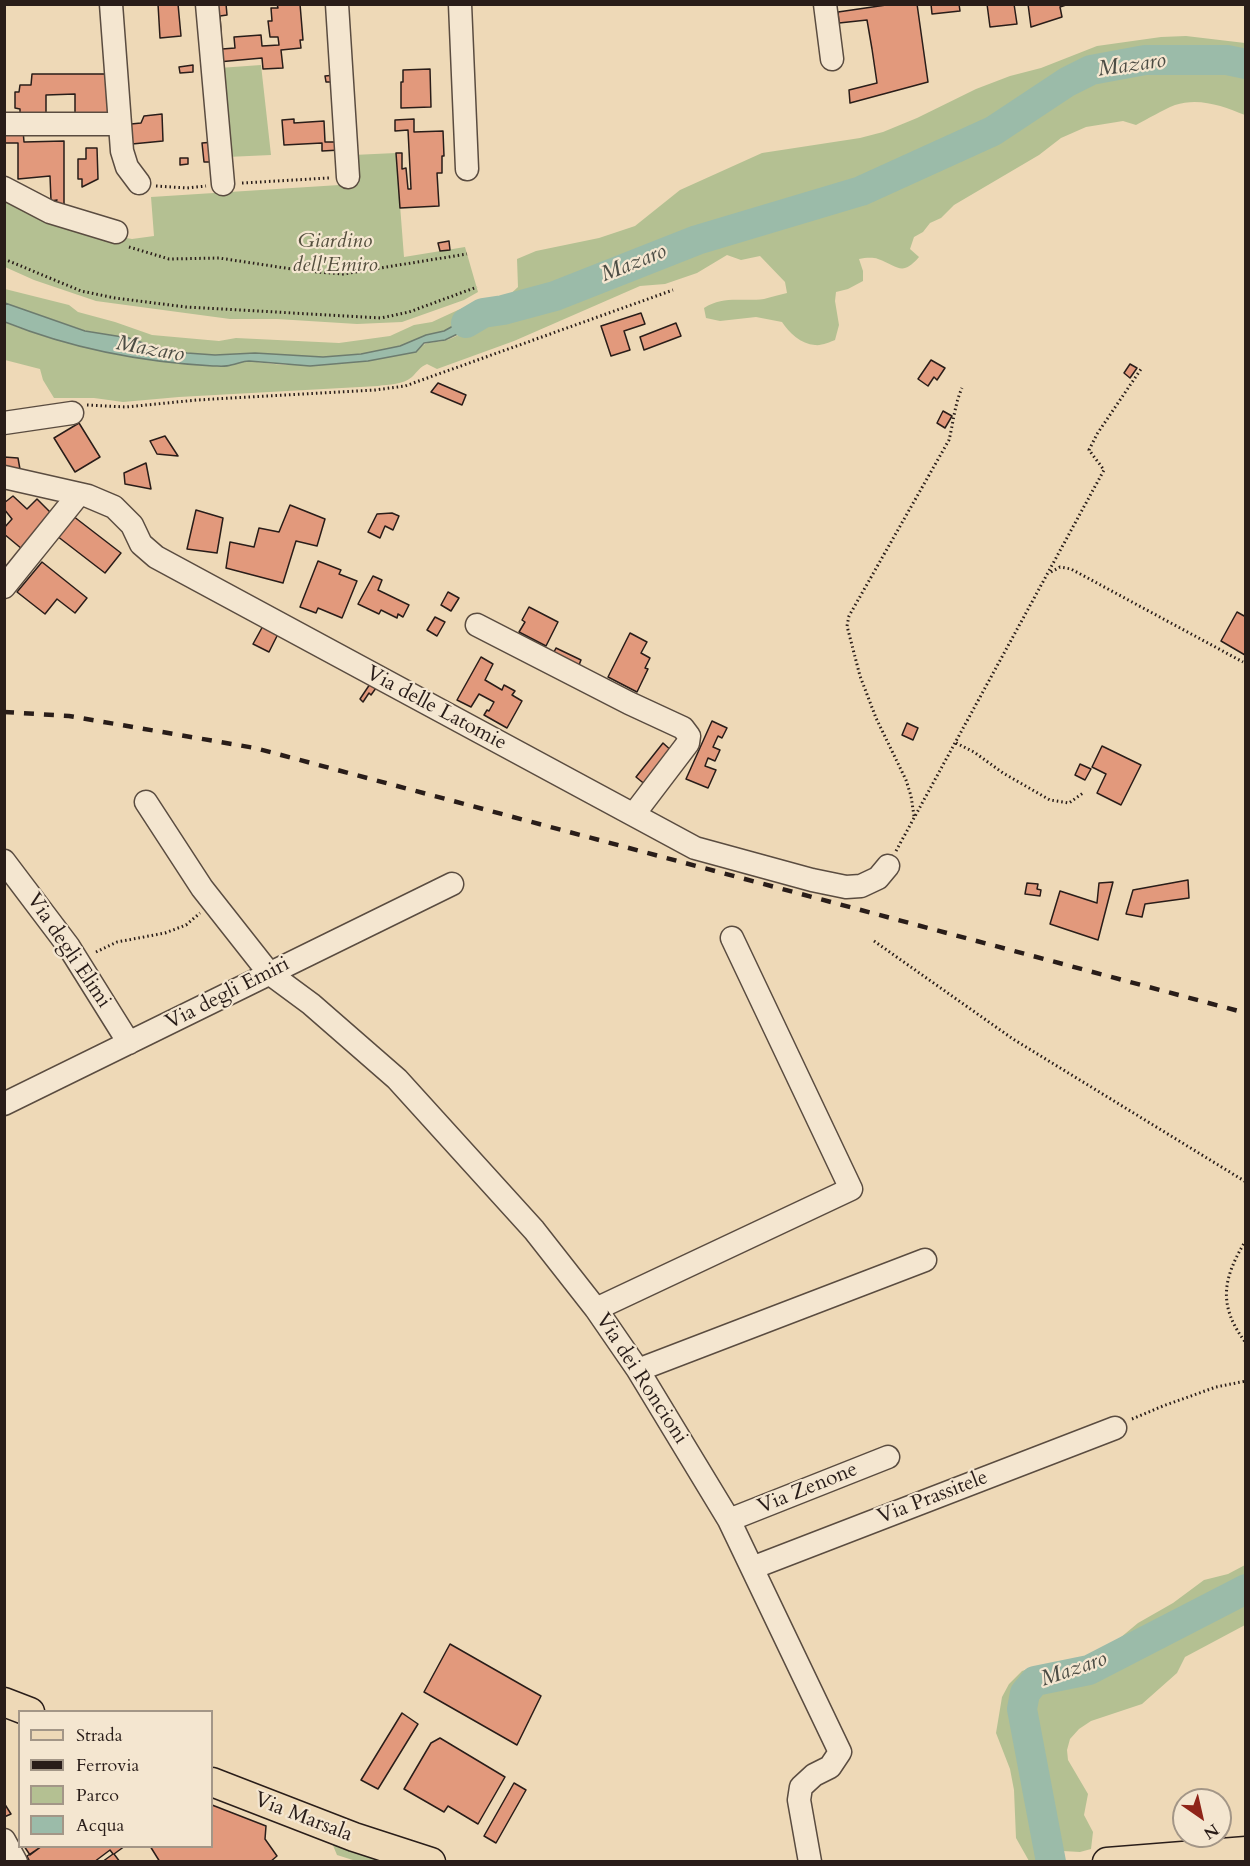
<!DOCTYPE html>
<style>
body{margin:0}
#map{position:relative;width:1250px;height:1866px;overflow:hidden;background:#eed9b7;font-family:Cardo,serif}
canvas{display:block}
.frame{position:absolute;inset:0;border:6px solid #291d19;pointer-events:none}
.legend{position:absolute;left:18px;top:1710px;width:195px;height:138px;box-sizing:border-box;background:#f4e6d0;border:2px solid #a39687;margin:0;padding:8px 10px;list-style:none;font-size:18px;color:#291d19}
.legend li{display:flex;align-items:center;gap:12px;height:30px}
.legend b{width:30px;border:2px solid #a39687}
.north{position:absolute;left:1172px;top:1788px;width:60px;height:60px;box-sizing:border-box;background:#f4e6d0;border:2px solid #a39687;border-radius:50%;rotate:146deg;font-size:16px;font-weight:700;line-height:24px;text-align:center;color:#291d19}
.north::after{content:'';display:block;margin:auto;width:21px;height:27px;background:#8f2418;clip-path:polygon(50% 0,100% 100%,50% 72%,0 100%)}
</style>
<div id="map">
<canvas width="1250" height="1866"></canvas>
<div class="frame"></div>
<ul class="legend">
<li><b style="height:8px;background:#eed9b7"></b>Strada</li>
<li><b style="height:8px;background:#291d19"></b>Ferrovia</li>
<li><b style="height:16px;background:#b4c092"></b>Parco</li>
<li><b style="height:16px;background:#9bbba9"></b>Acqua</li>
</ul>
<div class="north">N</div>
</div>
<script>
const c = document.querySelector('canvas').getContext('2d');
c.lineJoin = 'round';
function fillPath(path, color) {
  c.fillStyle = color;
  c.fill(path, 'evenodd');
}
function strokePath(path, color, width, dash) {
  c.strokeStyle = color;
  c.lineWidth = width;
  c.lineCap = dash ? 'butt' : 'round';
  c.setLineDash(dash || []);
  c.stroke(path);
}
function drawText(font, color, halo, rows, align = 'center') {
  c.font = font + ' Cardo,serif';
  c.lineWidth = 4.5;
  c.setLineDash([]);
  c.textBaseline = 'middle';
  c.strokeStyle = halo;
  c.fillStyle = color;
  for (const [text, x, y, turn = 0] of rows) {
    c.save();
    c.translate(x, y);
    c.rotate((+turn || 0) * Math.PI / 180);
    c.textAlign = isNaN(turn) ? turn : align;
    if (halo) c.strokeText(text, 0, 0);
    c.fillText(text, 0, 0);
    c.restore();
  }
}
fillPath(new Path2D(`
 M1186,36L1245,43V115C1223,106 1199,97 1175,105C1162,110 1148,119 1136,125L1123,121L1086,127L1061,138L1039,155L954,205L941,218L930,223L923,232L914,237L910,249L919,257C902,277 898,266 878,259C872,257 865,258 859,259L863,271V281L848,289L836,292L835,301L839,325L835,340C830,342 821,346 815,345C801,344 789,333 782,322L756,317L720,321L706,318L704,308C724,295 741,302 764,299C771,297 779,295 787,293L785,282L760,256L741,260L727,255L697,273L665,284L640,286L514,341L437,369L427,364C420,367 417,372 412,377C403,385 389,384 378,386L179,397L123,402L94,398H54L43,380L40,369L5,360L4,322C70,348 143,362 213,366C218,366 226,367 231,365C238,364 242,361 249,361C306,370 360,363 415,352C427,339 432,344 447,340C459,336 471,327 480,318H491L502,310L472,315L444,331L426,335L400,346L361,354L322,357L255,353L215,355L187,353L154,347L129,338L86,331L5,303V289L69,305L78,312L115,322L152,335L219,341L236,338L339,343L390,336L414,325L432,322L458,310L492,299H505L518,287L517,259L536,251L599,238L635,226L680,190L762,153L860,138L883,132L917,118L976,89L1010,76L1041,68L1097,46L1161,37Z
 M261,65L271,155L227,157L219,68Z
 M396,153L404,257L465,247L478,292L464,300L402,322L357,324L277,319H230L96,301L34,280L5,267L4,200L104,234L132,239L154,236L151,197L355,184L353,155Z
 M1245,1565V1625L1185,1657L1177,1673L1142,1704L1091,1721L1079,1729L1070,1739L1067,1750L1068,1760L1088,1794L1084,1815L1093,1832L1091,1849L1080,1852L1063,1851L1064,1861H1029L1016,1838L1014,1790L1010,1769L996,1733L1002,1697L1009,1684L1022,1671L1037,1666L1073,1662L1091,1657L1108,1648L1138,1623L1173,1603L1204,1580L1228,1574Z
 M332,1843L383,1861H356L337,1855Z`), '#b4c092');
const water = new Path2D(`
 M5,303L85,331L129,338L154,347L187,353L215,355L255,353L323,357L361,354L400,346L426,335L444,331L482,310H503L491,318H480L470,328L445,340L424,343L416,352L368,361L310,366L249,361C242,361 238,364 231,365C226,367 218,366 213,366C143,362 70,348 5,322Z`);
fillPath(water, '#9bbba9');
strokePath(water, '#6d7c6f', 1.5);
strokePath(new Path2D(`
 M466,323L483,313L503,310L555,296L697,240L861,191L993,131L1067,82L1091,70L1145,60H1227L1246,64
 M1051,1862L1022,1709L1025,1693L1035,1681L1089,1670L1246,1589`), '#9bbba9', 30);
const building = new Path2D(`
 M158,4H178L181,36L160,38Z
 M213,4H226L227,15L220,16L222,49L235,48L234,37L261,35L262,46L279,45L278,37H270L268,21H272L271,8H278L277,4H300L303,40H300L301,48L281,50L283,68L263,69L262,58L218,62Z
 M893,4H917L928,82L850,103L849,90L877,83L872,49L867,20L839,23L838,12Z
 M931,4H959L960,11L932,14Z
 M987,4H1014L1017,24L990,27Z
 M1028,4H1069L1060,7L1062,17L1031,27Z
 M193,65V72L180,73L179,67Z
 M430,69L431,107L401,108V82H403V70Z
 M32,74H108L111,113H75V94L46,95V117L20,119V109L15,108V92H19L20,85H31Z
 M335,75V82H326L325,76Z
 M162,114L163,141L132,144L131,124L141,123L144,116Z
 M294,119V123L324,121L325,142H339L340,150L322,151V143L284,145L282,120Z
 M414,119V132L443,131L444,156H442V173H437L439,206L400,208L396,153H402V169L406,168L408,189H411L408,130L395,131V120Z
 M4,130H23L24,142L64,141V204L60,211L53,207L57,200L51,201L50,176L18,179V143H4Z
 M214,142L216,162H204L202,143Z
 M86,148H97L98,179L82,187V179H78V159H86Z
 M180,158H188V164L180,165Z
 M449,241L450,250L440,251L438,243Z
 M641,313L645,324L624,331L630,350L611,356L601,326Z
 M676,323L681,336L644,350L640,337Z
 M931,360L945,368L937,380L934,377L928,386L918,379Z
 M1130,364L1137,368L1130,378L1124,373Z
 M438,383L466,395L462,405L431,392Z
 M943,411L952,416L945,428L937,423Z
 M79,423L100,457L75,472L54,438Z
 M165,436L178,456L157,454L150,441Z
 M4,457L18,458L21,475L4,472Z
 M146,463L151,489L125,484L124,473Z
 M13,496L27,509L37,499L52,514L22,549L4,534V528L12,519L4,509V503Z
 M290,505L325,519L317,546L296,541L283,583L226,568L230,542L254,547L259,528L279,532Z
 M196,510L223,518L217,553L187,549Z
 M392,513L399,516L393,530L385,526L380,538L368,532L377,514Z
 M73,516L121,553L105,573L57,536Z
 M318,561L341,570L339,574L357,581L342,618L318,608L316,613L300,607Z
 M42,562L87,598L75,613L57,599L45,614L17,592Z
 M373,576L382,580L378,590L409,605L403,617L398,614L397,618L381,610L379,614L358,604Z
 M448,592L459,598L451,611L441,605Z
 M529,607L558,622L546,646L519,632L525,622L522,620Z
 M1237,612L1246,617L1245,655L1221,641Z
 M435,617L445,622L437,636L427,630Z
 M264,624L279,632L269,652L253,644Z
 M630,633L647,642L641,653L650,658L645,668L648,669L637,692L608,677Z
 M556,648L581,660L577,670L551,658Z
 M481,657L493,664L485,680L502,690L504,685L515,691L512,695L522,701L507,728L484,715L487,710L489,711L494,702L479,694L471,707L457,700Z
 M370,684L376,688L371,695L369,693L363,702L360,699Z
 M712,721L727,728L722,738L718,736L713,747L720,750L715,761L708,758L705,766L716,770L708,788L686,779Z
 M907,723L918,728L913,740L902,735Z
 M663,743L674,753L647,786L636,777Z
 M1102,746L1141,765L1121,805L1097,793L1106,774L1092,767Z
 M1080,764L1091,769L1085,780L1075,775Z
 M1188,880L1189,898L1145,904L1142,917L1126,914L1133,890Z
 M1113,882L1098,940L1050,924L1060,891L1097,903L1099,883Z
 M1027,883L1038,884L1037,889L1041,890L1040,896L1025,894Z
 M450,1644L541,1696L517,1745L424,1692Z
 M402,1713L418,1724L378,1789L361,1780Z
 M440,1738L505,1777L478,1824L448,1806L444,1812L404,1789L431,1743Z
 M514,1783L526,1790L496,1843L484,1836Z
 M4,1803L11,1814L4,1817Z
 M212,1805L266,1826L265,1839L277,1856L270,1862H160L150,1846H212Z
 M24,1846H42L30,1855Z
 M42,1846H125L114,1854L120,1862H102L113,1854L110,1850L94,1862H30L27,1856Z`);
fillPath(building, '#e2997c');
strokePath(building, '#291d19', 1.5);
const minor = new Path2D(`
 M111,4L122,151L127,167L139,183
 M207,4L223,184
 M337,4L348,177
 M460,4L467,169
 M825,4L832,59
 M4,124H120
 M4,188L50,212L116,232
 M4,423L72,413
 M4,477L88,496L114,507L132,525L141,544L156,557L695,848L812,880L846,887L861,886L878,878L888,866
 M4,587L79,494
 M477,625L629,703L683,728L689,736L688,743L634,814
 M146,802L202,888L269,973L311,1004L397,1079L534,1230L596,1309L638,1370L729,1520L840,1752L830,1767L814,1775L801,1787L799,1800L810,1862
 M4,861L69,947L129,1043
 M4,1104L452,884
 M596,1309L851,1189L732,938
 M638,1370L925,1260
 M729,1520L888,1457
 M752,1568L1115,1428
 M4,1840L16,1862`);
const major = new Path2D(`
 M4,1702L30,1712
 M212,1782L354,1837L431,1862
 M1107,1862L1246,1851`);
strokePath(minor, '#5a4c40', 25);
strokePath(major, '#291d19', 31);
strokePath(new Path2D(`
 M242,183L329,178
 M156,186L187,188L206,186
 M129,247L169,259L219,258L305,271L343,274L467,254
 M4,259L81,291L115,298L186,307L381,318L409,312L477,287
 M87,405L126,407L197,400L375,390L405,386L673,290
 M1051,572L1060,567L1071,569L1243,662
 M956,743L974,752L1003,773L1050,800L1069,803L1083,793
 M914,816L911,796L906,780L876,718L860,676L847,626L849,616L949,440C953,424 955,403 962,388
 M896,851L1104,470L1089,450L1097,434L1141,369
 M874,941L1013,1039L1246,1182
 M96,952L117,942L165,933L186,925L200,913
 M1246,1240C1223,1278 1217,1305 1246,1343
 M1132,1419L1163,1406L1216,1387L1246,1381`), '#291d19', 3, [1.5, 3]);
strokePath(minor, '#f4e6d0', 22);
strokePath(major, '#eed9b7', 28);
strokePath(new Path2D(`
 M4,712L69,716L255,748L1246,1013`), '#291d19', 4.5, [10, 10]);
drawText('italic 21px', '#534e3d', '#f4e6d0', [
 ["Giardino",335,242],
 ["dell'Emiro",335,266]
]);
drawText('21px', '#291d19', '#f4e6d0', [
 ["Via delle Latomie",436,709,28],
 ["Via degli Elimi",68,951,56],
 ["Via degli Emiri",228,994,-27],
 ["Via dei Roncioni",641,1379,57],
 ["Via Zenone",808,1489,-22],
 ["Via Prassitele",933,1498,-21],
 ["Via Marsala",303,1818,21]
]);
drawText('italic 22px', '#4b4c44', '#f4e6d0', [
 ["Mazaro",1132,66,-8],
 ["Mazaro",634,264,-22],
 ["Mazaro",150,350,10],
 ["Mazaro",1074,1670,-19]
]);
</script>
